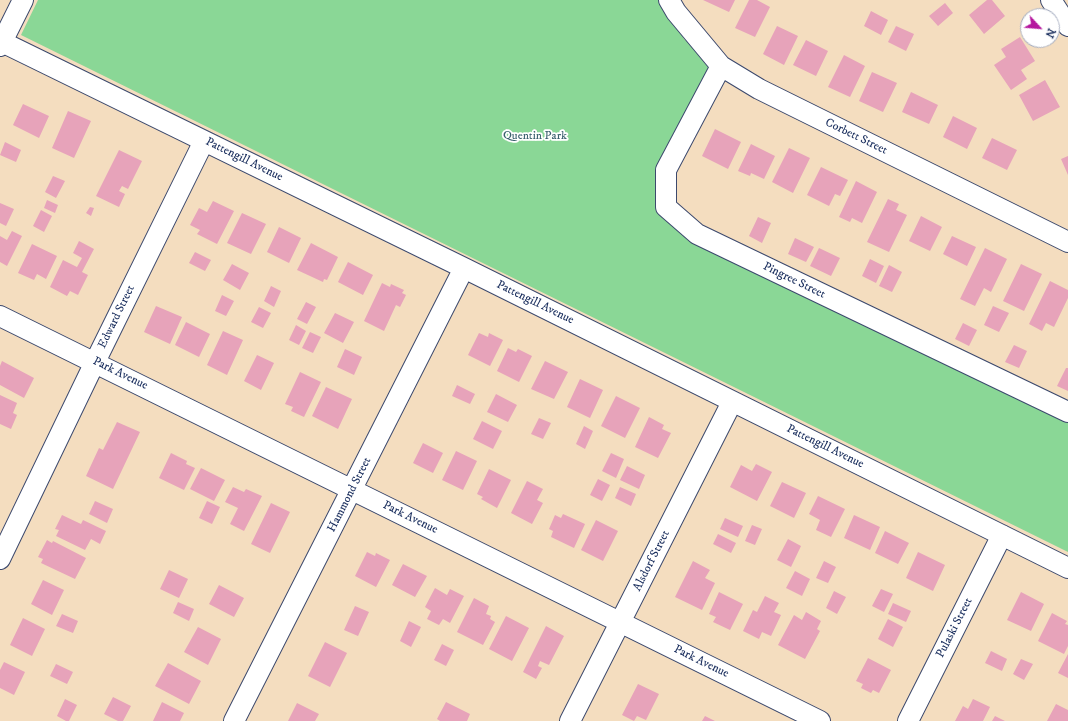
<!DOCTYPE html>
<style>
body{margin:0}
#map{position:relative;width:1068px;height:721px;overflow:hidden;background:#f4ddbf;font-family:"IM FELL DW Pica",serif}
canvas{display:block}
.north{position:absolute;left:1020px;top:8px;width:40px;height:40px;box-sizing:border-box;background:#fff;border:1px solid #a4acbf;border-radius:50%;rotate:116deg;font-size:11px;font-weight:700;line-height:16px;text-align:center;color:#1b2f5e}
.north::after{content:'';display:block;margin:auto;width:14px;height:18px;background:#b5179e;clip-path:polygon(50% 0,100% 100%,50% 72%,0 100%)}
</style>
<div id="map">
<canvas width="1068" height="721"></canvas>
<div class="north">N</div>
</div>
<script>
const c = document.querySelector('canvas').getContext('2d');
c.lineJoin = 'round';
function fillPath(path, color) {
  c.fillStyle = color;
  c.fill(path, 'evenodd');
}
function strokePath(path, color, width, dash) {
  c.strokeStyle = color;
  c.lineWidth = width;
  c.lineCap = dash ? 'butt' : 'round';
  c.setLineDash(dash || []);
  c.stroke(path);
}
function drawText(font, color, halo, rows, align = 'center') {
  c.font = font + ' "IM FELL DW Pica",serif';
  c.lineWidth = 3.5;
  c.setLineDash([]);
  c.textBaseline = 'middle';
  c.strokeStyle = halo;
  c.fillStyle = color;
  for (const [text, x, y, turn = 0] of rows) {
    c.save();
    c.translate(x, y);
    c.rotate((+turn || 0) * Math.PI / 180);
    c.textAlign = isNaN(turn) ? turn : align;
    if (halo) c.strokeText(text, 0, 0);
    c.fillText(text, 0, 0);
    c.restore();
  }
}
fillPath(new Path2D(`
 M38,0H664L684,39L722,69L666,179L686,224L1068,410V552L21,35Z`), '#8ad796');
fillPath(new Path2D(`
 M703,0H735L729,12Z
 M749,0H757L770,7L755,37L735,28Z
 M987,0H992L1005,16L984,34L969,15Z
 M945,3L953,13L938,26L929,16Z
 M871,11L888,20L881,35L864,26Z
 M777,26L798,36L784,65L763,54Z
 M896,26L914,34L906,51L888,42Z
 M1020,37L1035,61L1021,70L1027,79L1011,90L994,65L1006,57L1001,49Z
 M806,40L828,51L816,76L793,65Z
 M844,55L865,66L850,97L828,87Z
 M872,72L897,83L883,112L859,101Z
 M1045,80L1060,107L1033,121L1019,95Z
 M911,92L938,105L929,124L902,112Z
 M23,104L49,116L39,138L13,125Z
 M68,111L91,121L74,158L52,148Z
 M953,116L977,128L967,149L943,137Z
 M715,129L741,142L728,169L702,156Z
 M992,138L1017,150L1007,170L982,158Z
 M5,142L21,150L16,162L0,155Z
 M751,144L775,156L764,179L751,173L750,176L738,171Z
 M789,148L810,158L793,193L772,182Z
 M119,150L142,161L128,189L122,186L119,191L125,194L119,207L96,196Z
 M1068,156V175L1061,159Z
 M821,167L848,180L840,196L835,194L829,206L807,195Z
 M53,176L65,181L56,198L45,192Z
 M856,181L877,192L862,223L852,218L850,222L839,217Z
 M888,199L899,204L896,210L907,215L889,252L867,242Z
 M47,200L58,205L55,213L44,208Z
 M213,201L234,211L217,244L197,234L200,230L190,225L199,208L207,212Z
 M0,203L14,209L6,226L0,223Z
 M90,207L94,208L91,216L86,213Z
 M41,210L52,216L44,232L33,226Z
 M242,213L266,224L251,254L227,243Z
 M921,216L942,227L930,251L909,241Z
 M758,217L771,223L762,243L749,236Z
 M279,227L301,238L289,263L267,252Z
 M12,231L22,236L7,266L0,262V236L7,240Z
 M952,236L976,247L967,266L943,254Z
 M795,238L814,247L806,262L788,254Z
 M79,241L94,249L82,272L88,275L78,295L70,291L67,296L50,287L63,260L77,267L82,258L73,253Z
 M311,243L338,257L327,280L324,279L323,282L297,270Z
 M32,244L57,256L46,279L37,274L34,280L18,273Z
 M819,248L840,258L831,276L810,266Z
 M985,248L1007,259L991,292L984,288L975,306L960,299Z
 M195,252L211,260L205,271L189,263Z
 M870,259L884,266L876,283L862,276Z
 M348,262L373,275L363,295L338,282Z
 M232,264L249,273L240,290L223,280Z
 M1021,264L1042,274L1024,311L1003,301Z
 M889,265L902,272L892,292L879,286Z
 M1050,281L1068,290V298L1054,327L1046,323L1042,331L1029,324Z
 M382,283L390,287L391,284L404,290L402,293L406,295L400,307L396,305L384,331L364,321Z
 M271,286L281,291L274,307L264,301Z
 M222,295L234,301L226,316L215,311Z
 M306,302L316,307L307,324L297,319Z
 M156,306L182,317L170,344L144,332Z
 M993,306L1009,313L999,332L984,325Z
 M259,307L271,313L263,328L251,322Z
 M335,313L354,322L343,343L324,333Z
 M186,322L210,334L199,357L175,345Z
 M963,323L977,330L969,346L955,339Z
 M296,325L306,331L299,345L289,340Z
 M223,331L243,340L227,375L207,365Z
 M310,332L321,337L313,353L302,348Z
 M479,333L488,337L489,333L503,340L490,366L468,355Z
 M1014,345L1027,351L1019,368L1005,362Z
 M508,348L516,352L518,349L532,356L519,382L497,371Z
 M345,349L362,357L354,375L337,367Z
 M257,355L274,363L261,390L244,381Z
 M2,361L34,378L24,398L0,385V366Z
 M545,361L568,372L554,399L531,389Z
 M1066,368H1068V391L1057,386Z
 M300,372L321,382L304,417L291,411L293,407L285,404Z
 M580,379L603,390L590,418L567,407Z
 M457,385L475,394L470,404L452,396Z
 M326,387L352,399L338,429L312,416Z
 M496,394L517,405L508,422L487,412Z
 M0,395L17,403L13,413L17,415L11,429L0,424Z
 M616,396L640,408L625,438L601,426Z
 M649,417L664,425L662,429L671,433L658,458L635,447Z
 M539,418L551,423L543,439L531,434Z
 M482,421L502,431L493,449L473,439Z
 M117,422L140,432L113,489L86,476L99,448L103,450Z
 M584,426L593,431L585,449L576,444Z
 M423,443L443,453L433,473L413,463Z
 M456,451L477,461L463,490L442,480Z
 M171,453L187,461L186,464L195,468L184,490L159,478Z
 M611,453L624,459L616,478L602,471Z
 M756,464L772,472L757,501L730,487L741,465L752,471Z
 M627,466L645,475L639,489L620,480Z
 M201,468L225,480L214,501L190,489Z
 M489,469L511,480L497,508L481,499L483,497L477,494Z
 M598,479L610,485L602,501L590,495Z
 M527,481L543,489L537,500L543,503L532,524L511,513Z
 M782,482L806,493L794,518L770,506Z
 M233,487L244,492L246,489L262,496L244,531L230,524L238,508L225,502Z
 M620,487L636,494L631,506L615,498Z
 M818,496L845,509L831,537L816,530L820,520L809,514Z
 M95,501L113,509L107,523L89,514Z
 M207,501L220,507L212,524L199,518Z
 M271,503L290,512L270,553L251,544Z
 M563,514L585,524L574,548L551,537L553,531L549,529L555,515L561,518Z
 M62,515L81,524L83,520L106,531L100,544L91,539L85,550L56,536L59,530L55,529Z
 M854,515L880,527L870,550L844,538Z
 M725,518L743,526L738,537L720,529Z
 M596,520L618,531L603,561L581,550Z
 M752,525L762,529L755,545L745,541Z
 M885,531L909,543L898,564L875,553Z
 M718,534L736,543L731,553L713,544Z
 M788,539L801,546L791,567L777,560Z
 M47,540L52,543L53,541L86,558L75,579L41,563L43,559L38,557Z
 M367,552L375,556L376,553L390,560L376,587L355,576Z
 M918,552L945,565L933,591L906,578Z
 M693,561L710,570L705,578L715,583L702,610L675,597Z
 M824,561L836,567L828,583L816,578Z
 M403,564L427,576L415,597L392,585Z
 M169,570L188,579L179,598L160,589Z
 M795,571L810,579L802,596L786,588Z
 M43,580L64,590L52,615L31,604Z
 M219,585L244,598L234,617L209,604Z
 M435,588L447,595L450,589L464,596L450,623L443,619L439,625L427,619L431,611L425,607Z
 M881,589L893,594L884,612L872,606Z
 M834,591L846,597L837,614L826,608Z
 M719,592L743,604L730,630L713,622L716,617L709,614Z
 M1021,592L1044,604L1031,631L1007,620Z
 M765,596L779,603L774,612L781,615L771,636L762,632L759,639L743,631L753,610L757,612Z
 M474,598L489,606L486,614L491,616L490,619L495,622L483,645L457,632Z
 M178,602L194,609L189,621L173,613Z
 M893,603L911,611L906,622L888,614Z
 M355,606L369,612L358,636L344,630Z
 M806,612L821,621L817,629L820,631L805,659L778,645L794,615L802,620Z
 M1052,613L1067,621L1065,624L1068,625V646L1064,654L1038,641Z
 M62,614L78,621L73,633L56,626Z
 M506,616L529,628L512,661L489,649Z
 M23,618L45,629L32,656L10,645Z
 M888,619L903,627L893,647L878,639Z
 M409,621L421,627L411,647L400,641Z
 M546,626L564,636L549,665L540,661L538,666L542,668L536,679L523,672Z
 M198,627L221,639L208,665L184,652Z
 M325,642L347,653L330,687L308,676Z
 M442,644L454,650L446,666L434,660Z
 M991,651L1007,659L1002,671L985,663Z
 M1068,654V678L1058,673Z
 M868,658L891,670L879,693L873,690L871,693L861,688L863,684L856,681Z
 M1021,659L1033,664L1024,680L1013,674Z
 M4,662L25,672L14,695L0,688V670Z
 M168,663L201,681L189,704L155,686Z
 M56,664L73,672L67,684L50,676Z
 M638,684L659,694L646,720L637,716L634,721L622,715Z
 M113,697L131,706L123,721H118L104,714Z
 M65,699L77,705L69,721H66L57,716Z
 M973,699L990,707L983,721H955L963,706L968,709Z
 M162,702L184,713L180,721H153Z
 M446,702L470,714L467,721H440L437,719Z
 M297,703L319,714L315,721H288Z
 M1056,704L1068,710V721H1047Z
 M705,716L715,721H702Z
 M995,716L1005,721H992Z`), '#e7a3ba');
const minor = new Path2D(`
 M669,0L676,12L721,66L759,89L1068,242
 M1051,0L1068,26
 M0,41L464,268L1068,568
 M0,46L23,0
 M721,66L666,170V207L697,234L1068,412
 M0,316L820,721
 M0,559L95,362L204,141
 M234,721L464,268
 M570,721L732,402
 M908,721L1002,535`);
strokePath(minor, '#3c496d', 22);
strokePath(minor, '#fff', 20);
drawText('12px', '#3c616f', '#fff', [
 ["Quentin Park",535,137]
]);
drawText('12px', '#1b2f5e', '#fff', [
 ["Corbett Street",856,137,26],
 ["Pattengill Avenue",244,160,26],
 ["Pingree Street",794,281,26],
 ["Pattengill Avenue",535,303,26],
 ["Edward Street",117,317,-64],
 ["Park Avenue",120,374,26],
 ["Pattengill Avenue",825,447,26],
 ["Hammond Street",350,495,-63],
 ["Park Avenue",410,518,26],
 ["Alsdorf Street",652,561,-63],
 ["Pulaski Street",955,628,-63],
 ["Park Avenue",701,662,26]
]);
</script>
